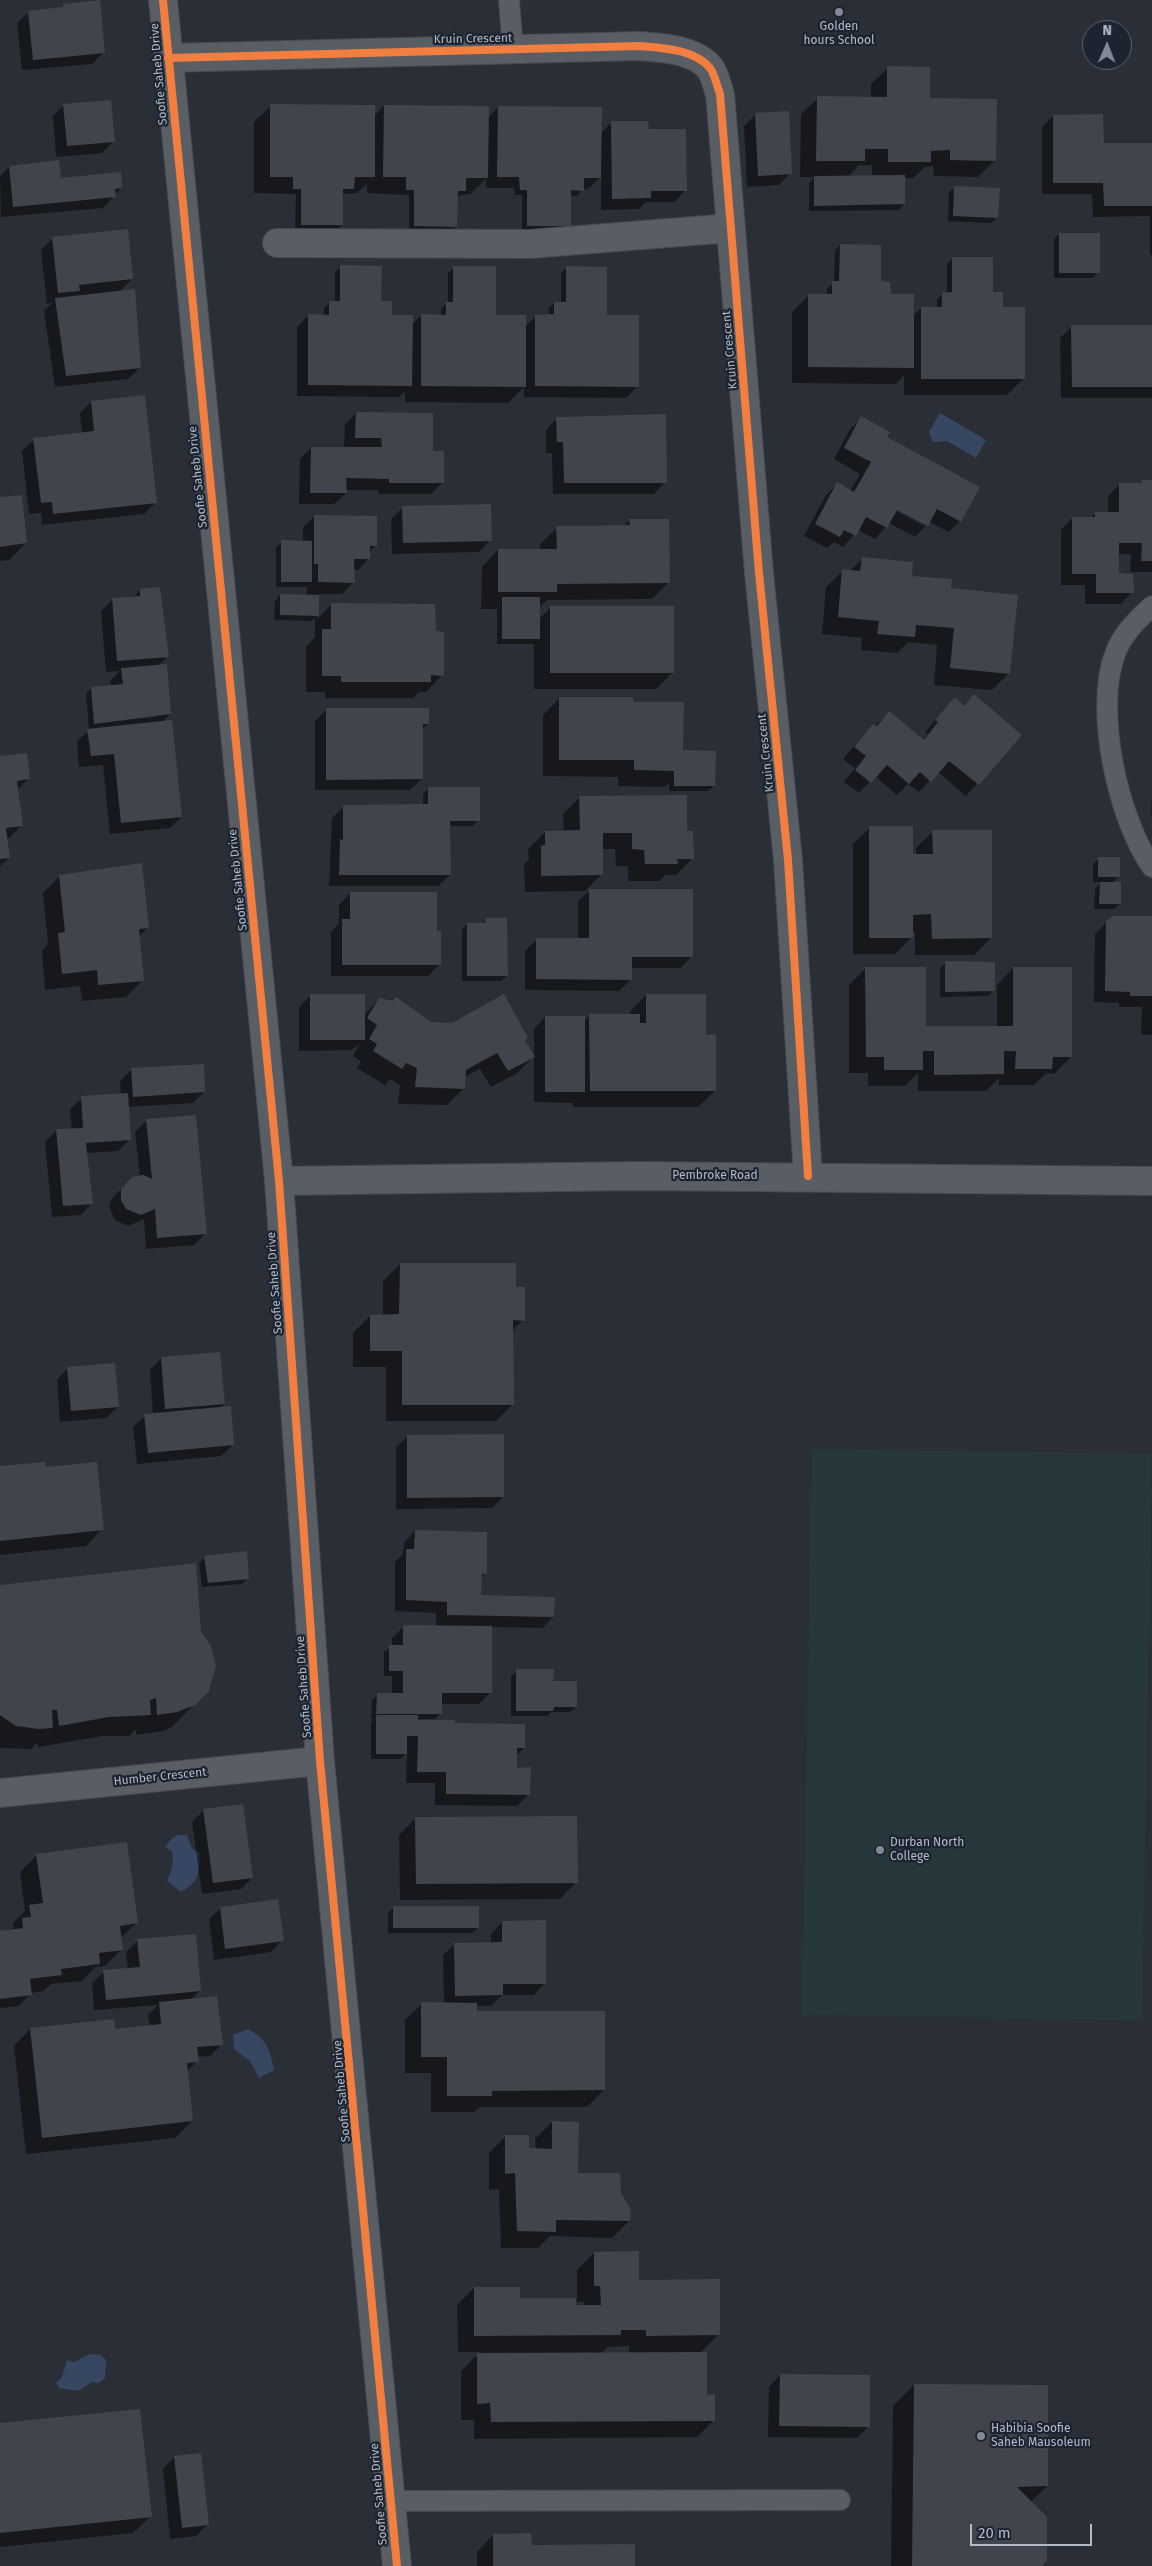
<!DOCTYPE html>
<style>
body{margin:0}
#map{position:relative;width:1152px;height:2566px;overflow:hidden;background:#2a2e36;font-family:"Fira Sans",sans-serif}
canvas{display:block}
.north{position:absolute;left:1082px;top:20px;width:50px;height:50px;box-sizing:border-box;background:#1c2431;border:1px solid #58606d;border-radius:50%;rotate:1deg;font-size:14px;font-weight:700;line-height:20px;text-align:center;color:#b3bac7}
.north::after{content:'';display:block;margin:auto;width:18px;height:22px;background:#838994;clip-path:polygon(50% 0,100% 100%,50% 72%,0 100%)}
.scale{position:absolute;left:970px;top:2524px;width:122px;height:22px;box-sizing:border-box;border:2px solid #b3bac7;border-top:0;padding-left:6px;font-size:15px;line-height:18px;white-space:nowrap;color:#b3bac7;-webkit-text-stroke:4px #1c2431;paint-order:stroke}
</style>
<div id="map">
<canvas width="1152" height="2566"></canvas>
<div class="north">N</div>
<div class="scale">20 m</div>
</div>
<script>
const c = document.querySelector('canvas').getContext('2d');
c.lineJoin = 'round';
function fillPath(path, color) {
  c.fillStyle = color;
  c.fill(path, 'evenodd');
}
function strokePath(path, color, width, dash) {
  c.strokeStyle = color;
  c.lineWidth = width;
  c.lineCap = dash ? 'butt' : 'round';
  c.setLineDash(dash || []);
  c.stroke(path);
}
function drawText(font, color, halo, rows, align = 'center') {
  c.font = font + ' "Fira Sans",sans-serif';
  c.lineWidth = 4.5;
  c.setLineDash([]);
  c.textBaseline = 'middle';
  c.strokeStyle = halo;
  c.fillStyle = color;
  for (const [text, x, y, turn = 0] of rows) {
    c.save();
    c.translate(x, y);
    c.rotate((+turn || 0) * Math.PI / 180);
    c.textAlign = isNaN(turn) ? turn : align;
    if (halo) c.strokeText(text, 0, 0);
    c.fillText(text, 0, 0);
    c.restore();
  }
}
fillPath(new Path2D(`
 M812,1449L1152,1454L1142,2020L802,2015Z`), '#26383c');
fillPath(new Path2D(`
 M940,413L986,440L976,458L947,441L933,442L929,432Z
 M178,1835H187L192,1849L199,1852C201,1871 199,1882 181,1892L167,1881C172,1870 174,1864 172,1851L165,1847L172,1838Z
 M248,2029C267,2039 270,2050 274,2070L259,2078L250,2061L234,2049L233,2035Z
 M90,2354L101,2355L106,2360L105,2378L99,2383L92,2382L78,2391L59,2388L56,2383L62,2377L67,2360L74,2362Z`), '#384761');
fillPath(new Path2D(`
 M63,5L103,53L92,64L22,70L17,23L29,12L60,9Z
 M888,68L928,99L995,160L978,177L934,176L933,166L925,167L913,178H904V204L899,210L809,211V183L814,177H800L801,114L818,98H871V84ZM859,165H872V176L848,177Z
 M64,105L114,141L102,153L56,157L53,116Z
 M271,106L374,116L384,106L488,118L498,107L600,134L612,122L647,131L685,191L674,202H646L639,209L601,210V177L588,189H583L577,196H570V226L564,231H522V195H515L514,188H486V179L470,194L457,196L456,227L451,232L409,231V195L367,193V184L357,193L342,194V225L336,230H295L296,194L254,193V122Z
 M756,114L790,173L779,185L747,187L744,126Z
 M1053,116L1102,145L1152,144V255H1150V216L1093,217L1092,194H1042V127Z
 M58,162L60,180L121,188L103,208L1,217L0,176L9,167Z
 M955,187L997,218L991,223L948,221L949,192Z
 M1059,234L1098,272L1093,278H1054V240Z
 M53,238L132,279L118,293L140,368L128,379L55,387L44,311L52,303L47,304L41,250Z
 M840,245L913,316L921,308H937V299L943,294H947V264L953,258L992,293L1002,306L1024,378L1007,395H904V375L896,384L792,383V312L808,296H827V288L834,283L835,251Z
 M341,266L380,302L391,316L411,326L421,315L441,316V308L448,303V273L454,267L494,316L525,327L536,316H549V308L554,303H561V273L566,268L606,314L637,387L626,398L524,397V387L508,403L405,402V392L399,397L297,396V327L309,315L324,316V308L330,302H335V272Z
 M1072,326H1152V398H1061L1060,338Z
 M91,402L155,503L144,514L42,525L41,513L29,514L22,451L34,440L82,434L80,413Z
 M356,413L432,452L443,482L431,494H378V490H345L346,493L334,504H299L300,459L311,448H344L345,425Z
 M557,418L665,482L654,494H553L552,453H546V430Z
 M862,418L885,437L960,521L949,532L929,522L915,537L889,523L875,539L858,530L843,547L834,542L827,548L804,536L826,495L837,484L850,491L860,474L834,459L850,429ZM892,506L925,523V526L891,508Z
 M1152,482V572H1130L1131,554H1118V575L1132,592L1121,604H1085V585H1061V530L1072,518H1091L1096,513H1108V496L1120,484Z
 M0,498L26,543L9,560L0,561Z
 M403,507L490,540L479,552L392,554L391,519Z
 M315,516L375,546L369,552V558L358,570H353V583L342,594H318L317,619L332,604L434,633L442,675L426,692H419L413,698H325V692H306V647L315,637V618L312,621L274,620L275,601L280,595L307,596V587H276V547L282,542H303V527Z
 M630,520L668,583L652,599L547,600L539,608V619L551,607L673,672L656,689H534V644H497V609H481L482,567L498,550H540V544L557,528L623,527Z
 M862,559L950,589L1009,673L992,690L934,685L937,645L908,642L897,653L861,650L862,638L822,634L826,587L843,571H850Z
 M140,590L167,657L158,666L170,714L162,722L181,817L170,828L110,834L103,765L79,767L77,741L89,730L86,694L91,688L111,687L110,681L120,671L106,672L101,611L113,599L133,598ZM156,714V717L129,719Z
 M974,695L1020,735L966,796L938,772L919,792L908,784L897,795L875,776L859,793L844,782L855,768L843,759L862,737L890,712L923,740L928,734L925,732L943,711L963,707Z
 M560,698L632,703L714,786L708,791H669V783L665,787L618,786V777L543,776V715Z
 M327,709L428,723L422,729V779L410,790H315V721Z
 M0,757L28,779L17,790L22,825L7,840L9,858L0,866Z
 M429,788L478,820L473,826H449L450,875L438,886H329L332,818L344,806H423V794Z
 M1151,793L1152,814H1151Z
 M580,797L686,832L693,858L676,875H665L660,881H628V866H616L615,849H601L602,874L585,891L525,892L524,864L529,860L528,849L545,832H564L563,814Z
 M870,828L912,855H916V848L933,831L991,938L974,955H915V931H912V937L895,954H853V844Z
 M1099,859L1119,876L1112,883L1120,904L1114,909H1094L1095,889L1101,882H1093V864Z
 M60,876L147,928L139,937L143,980L126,997L82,1001L80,986L45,990L42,951L48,944L43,893Z
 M590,890L692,956L681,968H631V979L619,991L525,990V951L537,939H578V901Z
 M350,893L436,932L440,964L428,976H331V932L339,923V905Z
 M1152,918V1035L1141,1034L1142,1007H1119V1003L1094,1002L1095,934L1107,922Z
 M486,919L507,976L501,981H462V930L467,924L481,925Z
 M945,963L993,991L988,996L940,997V968Z
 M866,968L925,1027H997V985L1013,968L1071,1057L1054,1074L1046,1073L1034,1085H999V1078L986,1091H918V1073L905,1086H868V1073H849V985Z
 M646,995L705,1036L715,1091L698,1107H573V1103L534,1102V1029L545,1017L584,1021L590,1015L630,1016V1012Z
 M310,996L364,1015L379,1000L431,1023L527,1038L525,1040L533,1057L516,1074L491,1087L480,1069L464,1077V1088L447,1105L398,1104L400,1085L390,1079L385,1085L357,1068L361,1061L353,1056L360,1043L352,1050L299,1051V1007Z
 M132,1069L204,1092L193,1103L128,1107L130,1139L118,1151L86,1153L92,1203L81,1215L52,1217L45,1142L57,1130H72L70,1109L82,1098L121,1095L120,1081Z
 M147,1120L206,1233L194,1245L146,1249L144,1219L128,1226L115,1220L109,1206L113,1197L125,1185L140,1177L135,1132Z
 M400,1264L515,1288L523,1320L512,1331L513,1404L496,1421H386V1367H353V1333L370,1316H383V1281Z
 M161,1358L224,1404L219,1409L233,1445L221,1456L137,1464L133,1427L145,1416L153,1415L150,1370Z
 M68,1368L118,1407L106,1418L60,1422L57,1380Z
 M408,1436L503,1497L492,1508L396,1509V1447Z
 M0,1468H44L102,1529L86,1546L0,1555Z
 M415,1531L485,1573L481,1578L480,1597L553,1617L542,1628L490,1627V1693L479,1704H441V1713L435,1719H417V1721L454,1725L524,1748L516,1756V1769L529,1794L517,1806L435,1805V1783H406L407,1753L400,1759H371V1722L374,1719H371L372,1700L377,1695H392V1676H384V1652L392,1646V1638L403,1627H436V1613L395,1611V1562L403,1554L404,1543Z
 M205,1557L248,1578L242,1584L202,1587L199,1563Z
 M0,1586L200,1632L214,1656V1675L208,1690L173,1726L164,1731L136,1735V1729L129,1736H103L38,1747V1742L31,1749L0,1748Z
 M517,1671L552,1682L576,1707L570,1712H551L547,1716H511V1676Z
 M204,1810L252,1878L241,1889L202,1894L192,1822Z
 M416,1818L576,1882L560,1899L400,1900L399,1835Z
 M37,1855L136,1923L120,1939L122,1949L105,1966L95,1967L82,1981L51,1984L44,1991L31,1993L19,2006L0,2008V1932L11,1931L13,1928V1923L25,1911L20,1872Z
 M394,1907L478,1928L472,1933H388V1913Z
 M221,1908L282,1940L271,1952L214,1960L209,1919Z
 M502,1922L545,1983L534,1995H502L491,2006H476V2012L604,2090L587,2107H480L474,2112H431V2073H405V2020L422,2004H444L443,1955L455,1944L491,1943V1934Z
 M138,1940L200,1991L190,2000L221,2045L210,2056L197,2057V2061L186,2072L192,2121L175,2138L26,2154L14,2046L30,2029L113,2030L150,2026L148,2015L158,2005L94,2010L92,1983L104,1972L128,1969L126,1952Z
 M552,2122L577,2174L620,2194L629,2221L612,2238L550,2236L538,2248H501L499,2189L489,2190V2153L506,2136L528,2149L536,2150L535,2139Z
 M594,2253L719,2334L700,2353L706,2396L714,2420L697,2437L474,2439V2420H461V2371L480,2352H458L457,2305L474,2288L519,2299L584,2306V2302H577V2270ZM629,2346V2353H601L608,2347Z
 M780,2375L868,2427L857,2438L768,2437L769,2387Z
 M914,2385L1047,2486L1031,2502L1040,2566H891L893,2406Z
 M0,2425L150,2517L133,2533L0,2547Z
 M175,2457L208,2524L196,2536L170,2539L163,2468Z
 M493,2535L531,2546L634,2566H477V2552Z`), '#0007');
fillPath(new Path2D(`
 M100,0L105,53L33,60L28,11L63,7V4Z
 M887,66L930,67V98L997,99L996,161L950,160V150L931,151V162H888V149H865V161H816L817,96L887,97Z
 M111,100L115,142L67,146L63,104Z
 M270,104L375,105V177H355L354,189H343V225H301V189H293V177H270Z
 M384,105L489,106L488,178H466V191H458L457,227L414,226V190H406V177H383Z
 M498,106L602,107L601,178H584V191L571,190V226H527V190H520L519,177H497Z
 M789,111L792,174L758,176L755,113Z
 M1103,114L1104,143H1152V206H1104L1103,183H1053V115Z
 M611,121H648L649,129H686L687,191H651V198L612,199Z
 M59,160L61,178L121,172L122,188L115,189L116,197L13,207L9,166Z
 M905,175V204L814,206V176Z
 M954,186L1000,188L998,218L953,216Z
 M128,229L133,279L79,285L80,291L58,293L52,237Z
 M1059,233H1100V273H1059Z
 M840,244L881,245V281L890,282L891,294H914V368L808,367V294H832V281H839Z
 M952,257H993V292H1003V307H1025V379H921V307H942V293L952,292Z
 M340,265L382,266L381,301H392V315H413L412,386L308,385V314L329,315V301H340Z
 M453,266H496V315H526V387L421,386V314L446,315V302H453Z
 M566,266L607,267V315H639V387L535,386V315L554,314V302H566Z
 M135,289L141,368L66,376L55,298Z
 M1071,325H1152V387H1072Z
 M145,395L157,503L53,514L52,502L41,503L33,438L94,431L91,401Z
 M356,412L433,413V451H444V483H389V479L346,478L347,493H310L311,447H382L381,438H355Z
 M666,414L667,483H564L563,442H557L556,417Z
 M861,416L890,432L887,437L980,487L961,522L937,509L928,526L897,510L887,528L866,517L856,536L844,530L840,537L815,524L837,482L854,492L871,462L844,448Z
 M1142,480H1152V561H1141L1142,543H1119V573L1133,574L1134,593H1096V574H1072V517H1095V512H1119V483H1141Z
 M22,495L27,543L0,547V497Z
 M491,504L492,541L403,543L402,506Z
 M314,515L377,516V546H370V559H354L355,583L318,582V564H314Z
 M629,519H669L670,583L557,584V592H498V549H557L556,526L630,525Z
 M281,540L312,541V582H281Z
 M862,557L913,562L912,576L952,579L951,588L1018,595L1010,674L950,668L954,628L916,625L915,637L877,634L879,621L838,617L842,569L860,571Z
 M160,587L169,657L117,661L112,598L140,596V589Z
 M280,594L319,595V616L280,615Z
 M502,597H540V639H502Z
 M331,603L435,604L436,631L444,632V676L431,675V682H341V676H322V629H331Z
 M550,606H674V673H550Z
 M167,664L171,714L94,724L91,687L123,684L121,668Z
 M974,694L1022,735L979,785L949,761L931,782L920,772L909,784L887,765L871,783L855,770L866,756L854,747L873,724L877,726L889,711L924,740L938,722L935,720L955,697L964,706Z
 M559,697H633V702H684L683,750L716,751L715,786H674V771L634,770V760H559Z
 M326,708H429V724H423V779L326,780Z
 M172,720L182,817L121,823L114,754L91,756L87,729Z
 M27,753L30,779L17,781L23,826L6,828L10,858L0,859V756Z
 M428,787H480V821H450L451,875H339L340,839L343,840V805L428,804Z
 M687,795V831H693L694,859H677L678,864H645L644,850L632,849V833H603V875L541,876V846L545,845V831L580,830L579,796Z
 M869,826H913V854H933L932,830H992V938L932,939L931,914L913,915V938H869Z
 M1098,857H1120V877H1098Z
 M142,863L149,928L139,929L144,981L98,985L97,970L62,974L58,933L65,932L59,875Z
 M1100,882H1121V904H1099Z
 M589,889H693V957H632V980L536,979V938H589Z
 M350,892H437V931H441V965H342V919H350Z
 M1113,916H1152V996H1130V992L1105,991L1106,921Z
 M486,918H507L508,976H467V923H485Z
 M945,961L995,962V991L945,992Z
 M865,967H926V1026H1013V967H1072V1057H1053L1052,1069H1015L1016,1051H1004V1074L934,1075V1051H923V1070H884V1057H866Z
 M310,994H365V1040H310Z
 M504,994L528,1038L525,1040L535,1057L508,1071L497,1053L466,1070L465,1089L415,1087L417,1068L406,1063L402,1069L373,1051L377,1044L369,1039L377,1025L367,1018L379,998L393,1001L396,997L431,1022L452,1023Z
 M646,994H706V1035L716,1034V1091H590L589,1014H640V1023H646Z
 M545,1016H585V1092H545Z
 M204,1064L205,1092L133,1097L131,1068Z
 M128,1093L131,1140L86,1143L93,1204L63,1206L56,1129L83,1128L81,1096Z
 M196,1115L207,1234L157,1238L155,1209L141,1215L126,1209L121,1200V1189L132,1177L143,1175L152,1179L146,1119Z
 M400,1263H516V1287H525V1321L513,1320L514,1405H402V1351H370V1315L399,1314Z
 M220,1352L225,1404L165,1409L161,1357Z
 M115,1363L119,1407L71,1411L67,1367Z
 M231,1406L234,1445L148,1453L144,1414Z
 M504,1434V1497L407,1498V1435Z
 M45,1462L46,1467L97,1462L104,1530L0,1541V1466Z
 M415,1530L487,1532V1574H482L481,1595L555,1597L554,1617L447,1615V1602L406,1600V1549H414Z
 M247,1551L249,1579L208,1583L204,1556Z
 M196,1563L201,1631L211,1646L216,1666L209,1691L195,1705L177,1712L157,1715L156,1698L150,1700L151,1715L109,1717L59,1726L57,1710H52L53,1728L39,1729L16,1726L0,1715V1585Z
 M403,1625L492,1626V1693H442V1714H376L377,1693H403V1671H389V1645H403Z
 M516,1669H554L553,1681H577V1707H554L553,1711H516Z
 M376,1715H418V1720H455V1723L525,1724V1748H517V1768L531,1767L530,1795L446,1794V1772H417L418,1736H407V1754H376Z
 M243,1804L253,1878L213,1883L203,1809Z
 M577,1816L578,1883L416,1884L415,1817Z
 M127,1842L138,1923L120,1926L123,1950L99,1953L100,1964L61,1969L62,1975L30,1979L32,1995L0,1999V1931L23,1928L22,1918L31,1917L29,1905L43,1903L36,1854Z
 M278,1899L284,1941L225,1949L220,1907Z
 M393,1906H479V1928H393Z
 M546,1920V1984H503V1995L455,1996L454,1943L502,1942V1921Z
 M196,1934L201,1991L106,2000L103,1970L140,1967L137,1939Z
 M217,1996L223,2045L197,2047L199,2062L187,2063L193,2121L42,2138L30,2028L114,2019L115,2029L161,2024L159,2002Z
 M421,2002L477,2003V2011H605V2090L492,2091V2096H447V2057H421Z
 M552,2121L579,2122L578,2173H620L621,2193L631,2210L630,2221L556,2220V2232L517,2231L515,2173L505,2174V2135H529V2148L552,2149Z
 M639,2251V2280L720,2279V2335L646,2336V2330H621V2335L474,2336V2287H520V2298H576V2305H601L600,2286H594V2252Z
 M707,2352V2395L715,2394V2421L491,2422L490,2403L477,2404V2353Z
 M780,2374L870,2375V2427L779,2426Z
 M914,2384L1048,2385V2486L1017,2487L1047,2517V2560L1042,2566H912Z
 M140,2409L152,2517L0,2533V2423Z
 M201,2453L209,2525L182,2528L174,2456Z
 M531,2533L532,2545L635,2544V2566H493V2534Z`), '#41444c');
const lane = new Path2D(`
 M509,0L513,50
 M1152,606C1137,620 1122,634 1115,654C1094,710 1118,819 1152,867
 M392,2501L840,2500`);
const street = new Path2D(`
 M163,0L279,1181L320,1761L397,2566
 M168,58L640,46C662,48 694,49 710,68C715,75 717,86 720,94L759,573L788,860L808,1176
 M277,243L530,244L731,228
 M279,1181L639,1176L1152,1181
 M0,1793L320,1761`);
strokePath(lane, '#46494f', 22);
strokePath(street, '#46494f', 30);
strokePath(lane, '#595d64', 20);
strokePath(street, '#595d64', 28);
strokePath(new Path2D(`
 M163,0L279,1181L320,1761L397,2566
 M168,58L640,46C662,48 694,49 710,68C715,75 717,86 720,94L759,573L788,860L808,1176`), '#f27e40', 8);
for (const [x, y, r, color] of [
 [839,12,5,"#838994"],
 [880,1850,5,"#838994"],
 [981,2436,5,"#838994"]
]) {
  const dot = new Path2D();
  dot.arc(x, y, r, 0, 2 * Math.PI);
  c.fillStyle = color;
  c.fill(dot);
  strokePath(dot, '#1c2431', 2);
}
drawText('12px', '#b3bac7', '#1c2431', [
 ["Golden",839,27,"center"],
 ["hours School",839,41,"center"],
 ["Durban North",890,1843],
 ["College",890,1857],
 ["Habibia Soofie",991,2429],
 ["Saheb Mausoleum",991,2443]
], 'left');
drawText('12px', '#b3bac7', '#1c2431', [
 ["Kruin Crescent",473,39,-1],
 ["Soofie Saheb Drive",159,74,-95],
 ["Kruin Crescent",730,350,-95],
 ["Soofie Saheb Drive",198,477,-96],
 ["Kruin Crescent",766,753,-96],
 ["Soofie Saheb Drive",238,880,-96],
 ["Pembroke Road",715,1176],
 ["Soofie Saheb Drive",275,1283,-94],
 ["Soofie Saheb Drive",304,1687,-94],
 ["Humber Crescent",160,1777,-6],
 ["Soofie Saheb Drive",342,2091,-95],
 ["Soofie Saheb Drive",379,2494,-95]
]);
</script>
